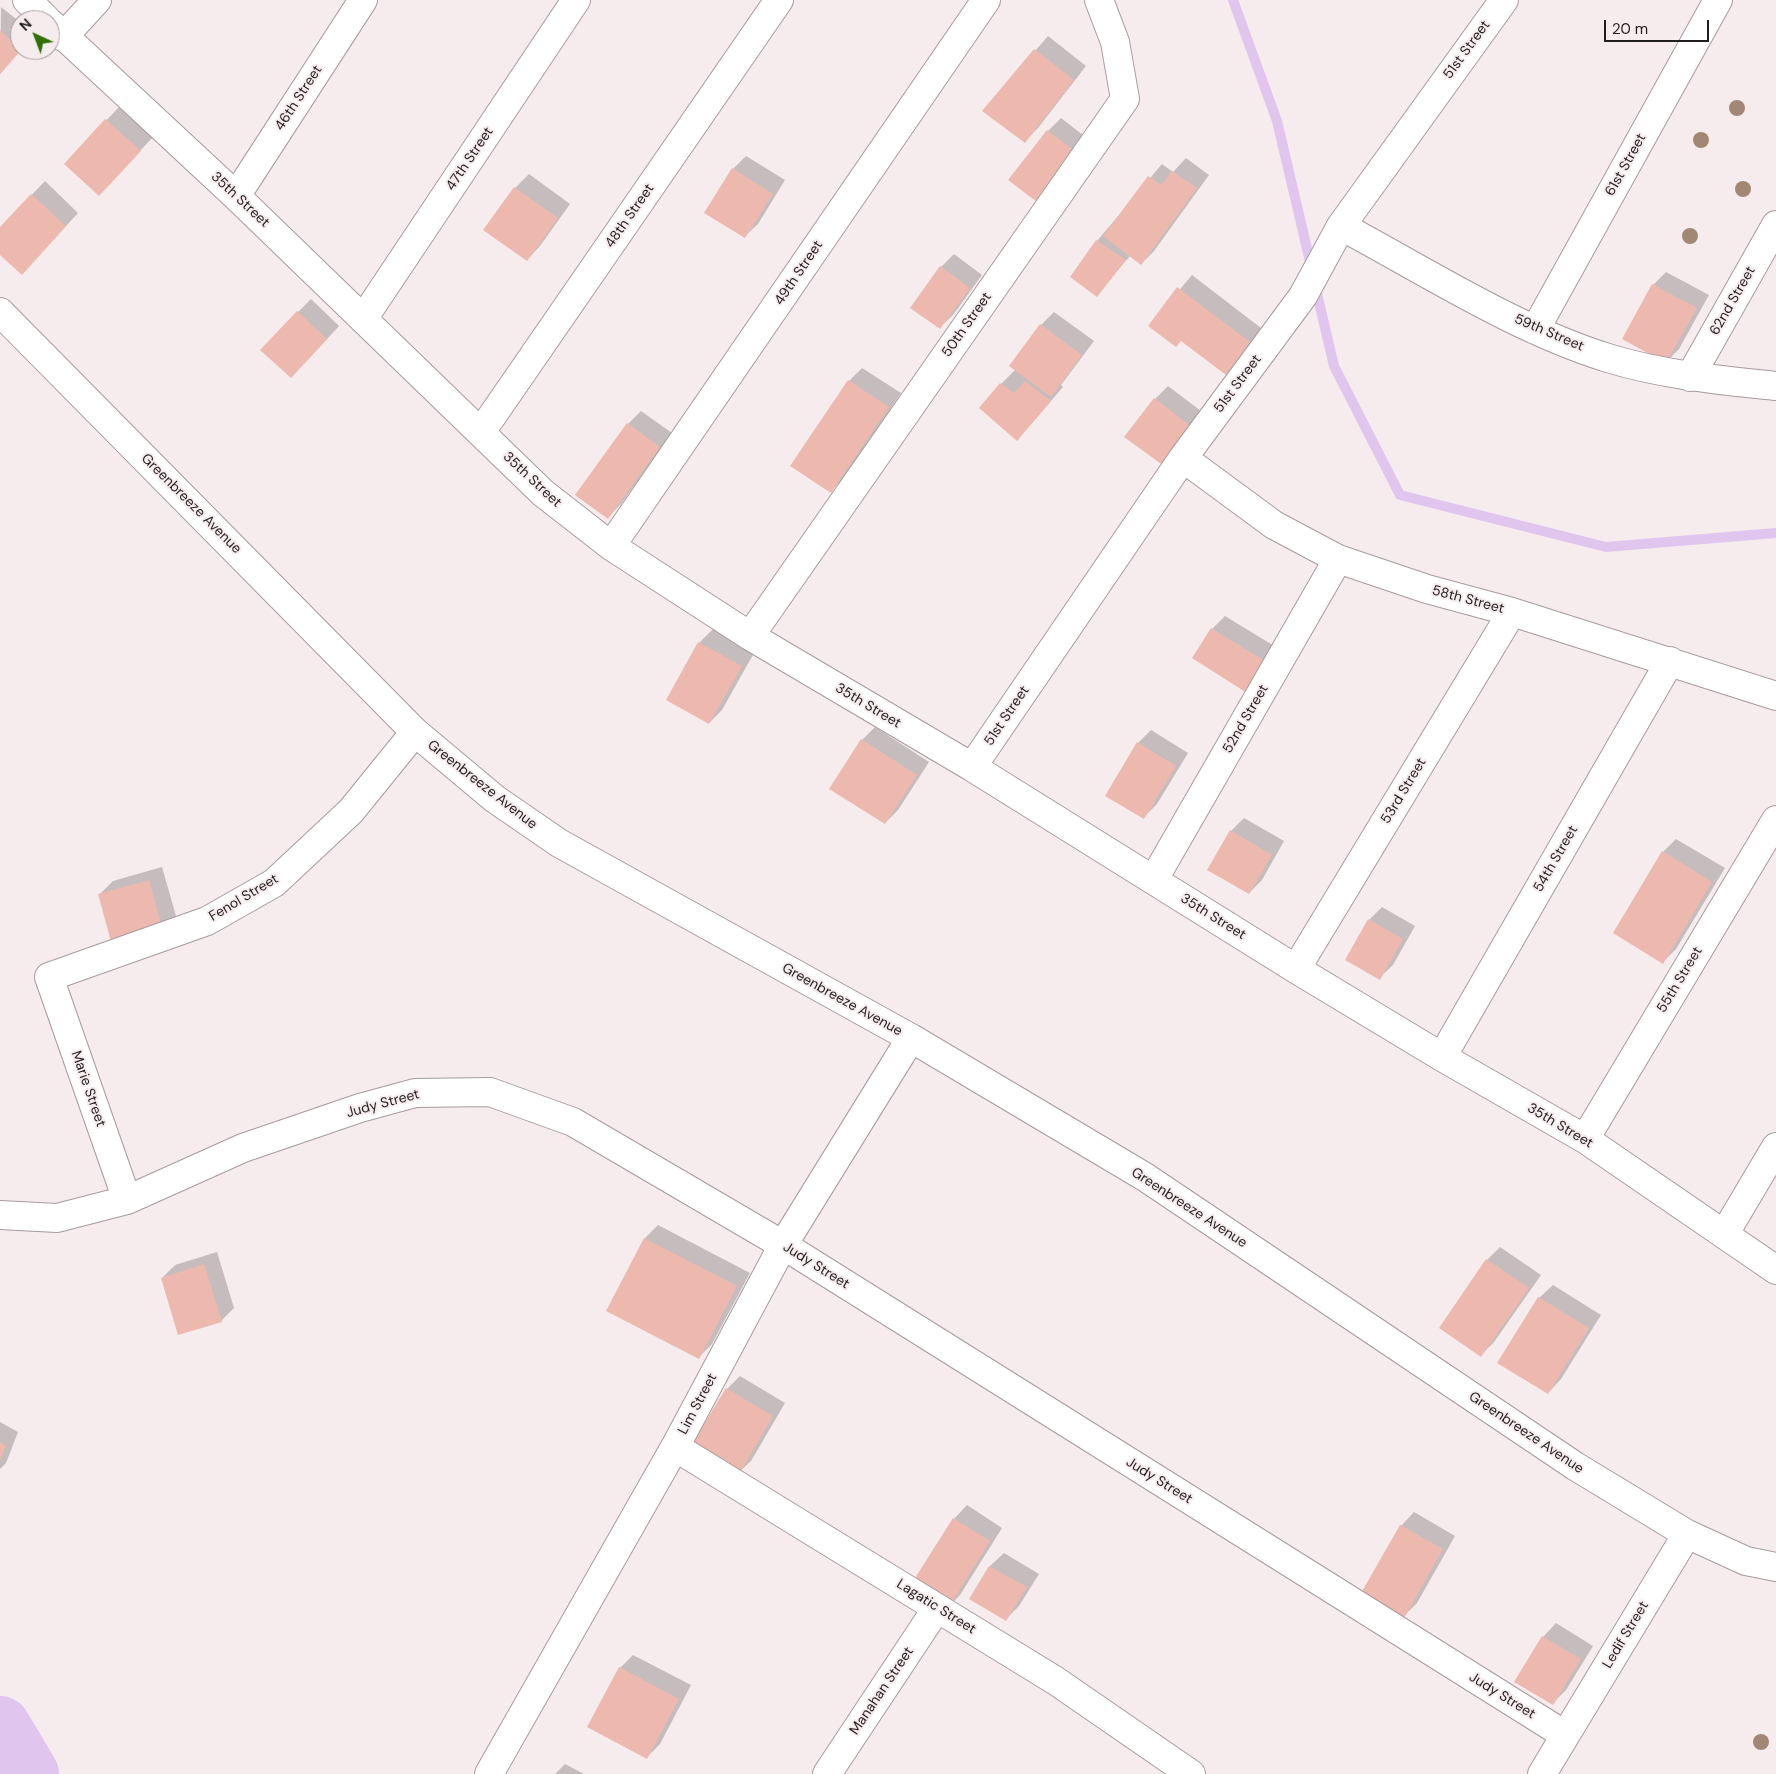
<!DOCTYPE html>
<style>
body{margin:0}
#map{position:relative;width:1776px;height:1774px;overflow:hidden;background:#f6ebed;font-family:"DM Sans",sans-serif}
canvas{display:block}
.north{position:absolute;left:10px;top:10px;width:50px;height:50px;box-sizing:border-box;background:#f6ebed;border:1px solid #a1999b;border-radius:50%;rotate:317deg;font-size:14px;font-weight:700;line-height:20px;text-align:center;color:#221e1f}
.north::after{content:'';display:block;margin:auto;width:18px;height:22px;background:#2f6f03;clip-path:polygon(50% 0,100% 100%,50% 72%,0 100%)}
.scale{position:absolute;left:1604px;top:20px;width:105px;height:22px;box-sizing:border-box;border:2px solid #221e1f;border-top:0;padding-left:6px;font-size:15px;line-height:18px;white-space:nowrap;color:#221e1f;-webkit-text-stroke:4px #f6ebed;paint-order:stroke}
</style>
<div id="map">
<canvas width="1776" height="1774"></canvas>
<div class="north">N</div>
<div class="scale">20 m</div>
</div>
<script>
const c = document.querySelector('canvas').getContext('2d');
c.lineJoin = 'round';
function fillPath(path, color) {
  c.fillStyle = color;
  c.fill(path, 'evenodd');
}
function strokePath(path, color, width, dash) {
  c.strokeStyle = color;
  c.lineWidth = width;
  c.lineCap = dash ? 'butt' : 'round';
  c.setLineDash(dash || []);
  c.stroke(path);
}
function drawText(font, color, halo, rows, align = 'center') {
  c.font = font + ' "DM Sans",sans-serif';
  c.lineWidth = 4;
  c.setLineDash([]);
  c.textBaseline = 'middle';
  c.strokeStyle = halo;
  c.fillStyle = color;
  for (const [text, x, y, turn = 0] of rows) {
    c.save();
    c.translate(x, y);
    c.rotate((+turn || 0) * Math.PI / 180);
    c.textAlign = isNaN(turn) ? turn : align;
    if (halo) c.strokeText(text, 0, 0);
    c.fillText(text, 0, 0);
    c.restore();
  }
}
fillPath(new Path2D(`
 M1,7L20,22L21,50L0,74Z
 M1048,36L1086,66L1038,128L1025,141L984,111Z
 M119,107L153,137L112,181L65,164Z
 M1061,118L1096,145L1058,194L1048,131Z
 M746,156L785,180L758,224L744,237L733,169Z
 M1186,158L1209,175L1154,251L1141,264L1130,256L1096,295L1097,241L1162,164L1173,172Z
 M529,174L570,204L540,246L527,260L485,230L515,188Z
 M45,181L78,213L35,260L0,253V228Z
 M954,254L982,275L953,315L939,328L941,267Z
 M1666,272L1709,295L1679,349L1666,362L1653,285Z
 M1192,275L1270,335L1247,367L1149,326Z
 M311,299L339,326L304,364L298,312Z
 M1054,312L1094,341L1061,385L1063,387L1017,440L1001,384L1016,369L1011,366L1041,325Z
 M862,368L901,393L844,478L831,491L849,381Z
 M1168,386L1205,414L1177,452L1155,399Z
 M641,411L672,433L621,504L608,517L628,424Z
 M1225,616L1279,649L1260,678L1194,658L1212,629Z
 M713,629L754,653L722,710L709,723L667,700L699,643Z
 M875,727L929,762L898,810L885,823L862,740Z
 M1151,730L1188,753L1157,804L1144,817L1138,743Z
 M1244,818L1284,841L1262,880L1249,893L1231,831Z
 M1676,839L1725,868L1676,949L1663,962V852Z
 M162,867L176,916L163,930L100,894L113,881Z
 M1382,907L1415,926L1393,965L1379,978L1369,920Z
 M658,1225L750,1273L712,1344L699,1357L645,1238Z
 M1500,1247L1541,1275L1494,1342L1481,1355L1487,1260Z
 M217,1252L234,1308L221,1321L162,1278L175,1265Z
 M1553,1285L1601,1315L1561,1379L1548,1393L1539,1298Z
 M740,1376L785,1403L751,1461L737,1474L727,1389Z
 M0,1422L18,1432L6,1463L0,1469Z
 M967,1505L1002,1528L960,1595L947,1608L954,1519Z
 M1414,1512L1455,1536L1417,1603L1404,1616L1362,1593L1401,1526Z
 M1004,1553L1039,1574L1019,1606L1006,1619L971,1599L990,1566Z
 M1556,1623L1593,1646L1566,1690L1553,1703L1516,1682L1543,1637Z
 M633,1655L691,1685L660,1744L647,1757L620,1668Z
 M565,1764L584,1774H555Z`), '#0003');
strokePath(new Path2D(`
 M1233,0L1277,121L1312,270
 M1315,285L1334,366L1400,495L1606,547L1776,533`), '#e0c6ef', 10);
strokePath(new Path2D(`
 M0,1727L28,1774`), '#e0c6ef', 62);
fillPath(new Path2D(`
 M0,30L21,50L0,74Z
 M1034,49L1074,80L1025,143L982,111Z
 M105,119L141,151L99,196L64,164Z
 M1047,130L1084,158L1045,208L1008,180Z
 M732,168L773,194L745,238L704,213Z
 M1172,171L1197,188L1141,265L1103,236L1148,176L1161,185Z
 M514,187L558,218L527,261L483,230Z
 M31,194L66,226L22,275L0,255V227Z
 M1096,240L1126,260L1097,297L1070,277Z
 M940,266L970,288L940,329L910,308Z
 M1652,284L1697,308L1666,363L1622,339Z
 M1177,287L1258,348L1234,381L1181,341L1176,347L1148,326Z
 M297,311L327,339L291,378L260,350Z
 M1040,324L1082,355L1051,397L1009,366Z
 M848,380L889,407L831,493L790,466Z
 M1025,381L1051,401L1017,441L979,408L1000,383L1014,393Z
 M1154,398L1193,428L1164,466L1124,437Z
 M627,423L660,447L608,519L575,495Z
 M1211,628L1266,662L1247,693L1192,658Z
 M698,642L742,666L709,724L666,700Z
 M861,739L917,775L885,824L829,789Z
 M1137,742L1176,766L1144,819L1105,796Z
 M1230,830L1272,855L1249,894L1207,870Z
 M1662,851L1712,882L1663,964L1613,933Z
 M149,880L163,931L112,945L98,894Z
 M1368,919L1403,939L1380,980L1345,960Z
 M644,1238L737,1286L699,1359L606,1311Z
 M1486,1259L1529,1288L1481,1357L1439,1328Z
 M204,1264L222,1322L178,1335L161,1278Z
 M1538,1297L1589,1328L1548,1394L1497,1363Z
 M726,1388L773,1416L738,1476L690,1447Z
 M0,1442L6,1446L0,1460Z
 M953,1518L990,1541L947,1610L910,1586Z
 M1400,1525L1443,1549L1404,1618L1361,1593Z
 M989,1566L1027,1587L1006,1621L969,1599Z
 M1542,1636L1581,1659L1553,1705L1514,1682Z
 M619,1667L679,1699L647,1759L587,1727Z`), '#edb9ae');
const minor = new Path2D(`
 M27,0L47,20
 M50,23L236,196L543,493L611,546L750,636L972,767L1296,969L1442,1057L1585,1139L1776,1270
 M63,37L97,0
 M236,196L363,0
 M1341,226C1425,271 1517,330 1608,358C1663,375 1720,380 1776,386
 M0,312L415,732L495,799L559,843L911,1038L1145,1177L1575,1466L1687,1534L1746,1561L1776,1567
 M363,319L576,0
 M1535,330L1718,0
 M1690,377L1776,225
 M481,432L779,0
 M1183,458L1274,525L1338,559L1427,589L1512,612L1776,696
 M611,546L986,0
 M750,636L1125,99L1115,42L1099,0
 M972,767L1183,458L1303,296L1341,226L1504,0
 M1154,879L1338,559
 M1296,969L1512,612
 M1442,1057L1670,661
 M1585,1139L1776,820
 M127,1200L49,977L207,921L274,883L351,811L415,732
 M0,1215L57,1218L127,1200L243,1148L360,1108L415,1093L490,1092L573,1122L783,1245L1565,1735
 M1725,1233L1776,1147
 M675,1447L1056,1681L1191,1774
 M489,1774L675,1447L783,1245L911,1038
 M827,1774L937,1608
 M1542,1774L1687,1534`);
strokePath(minor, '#a69b9d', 30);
strokePath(minor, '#fff', 28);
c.fillStyle = '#a28775';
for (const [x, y] of [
 [1737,108],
 [1701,140],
 [1743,189],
 [1690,236],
 [1761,1742]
]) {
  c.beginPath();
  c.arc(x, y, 8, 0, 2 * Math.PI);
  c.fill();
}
drawText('14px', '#221e1f', '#f6ebed', [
 ["51st Street",1467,50,-54],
 ["46th Street",299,98,-57],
 ["47th Street",470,159,-56],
 ["61st Street",1626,165,-61],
 ["35th Street",240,200,43],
 ["48th Street",630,216,-55],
 ["49th Street",799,273,-56],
 ["62nd Street",1733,301,-60],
 ["50th Street",967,325,-55],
 ["59th Street",1549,333,23],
 ["51st Street",1238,384,-53],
 ["35th Street",532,480,43],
 ["Greenbreeze Avenue",191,504,45],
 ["58th Street",1468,600,15],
 ["35th Street",868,706,31],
 ["51st Street",1007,716,-56],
 ["52nd Street",1246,719,-60],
 ["Greenbreeze Avenue",482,785,38],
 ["53rd Street",1404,791,-59],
 ["54th Street",1556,859,-60],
 ["Fenol Street",244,898,-31],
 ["35th Street",1213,917,32],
 ["55th Street",1680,980,-59],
 ["Greenbreeze Avenue",842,1000,29],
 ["Marie Street",88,1089,71],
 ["Judy Street",383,1104,-15],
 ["35th Street",1560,1126,31],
 ["Greenbreeze Avenue",1189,1208,33],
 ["Judy Street",816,1266,32],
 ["Lim Street",698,1404,-62],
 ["Greenbreeze Avenue",1526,1433,34],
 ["Judy Street",1159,1481,32],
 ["Lagatic Street",936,1607,32],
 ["Ledif Street",1626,1635,-59],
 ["Manahan Street",882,1691,-56],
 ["Judy Street",1502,1696,32]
]);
</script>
